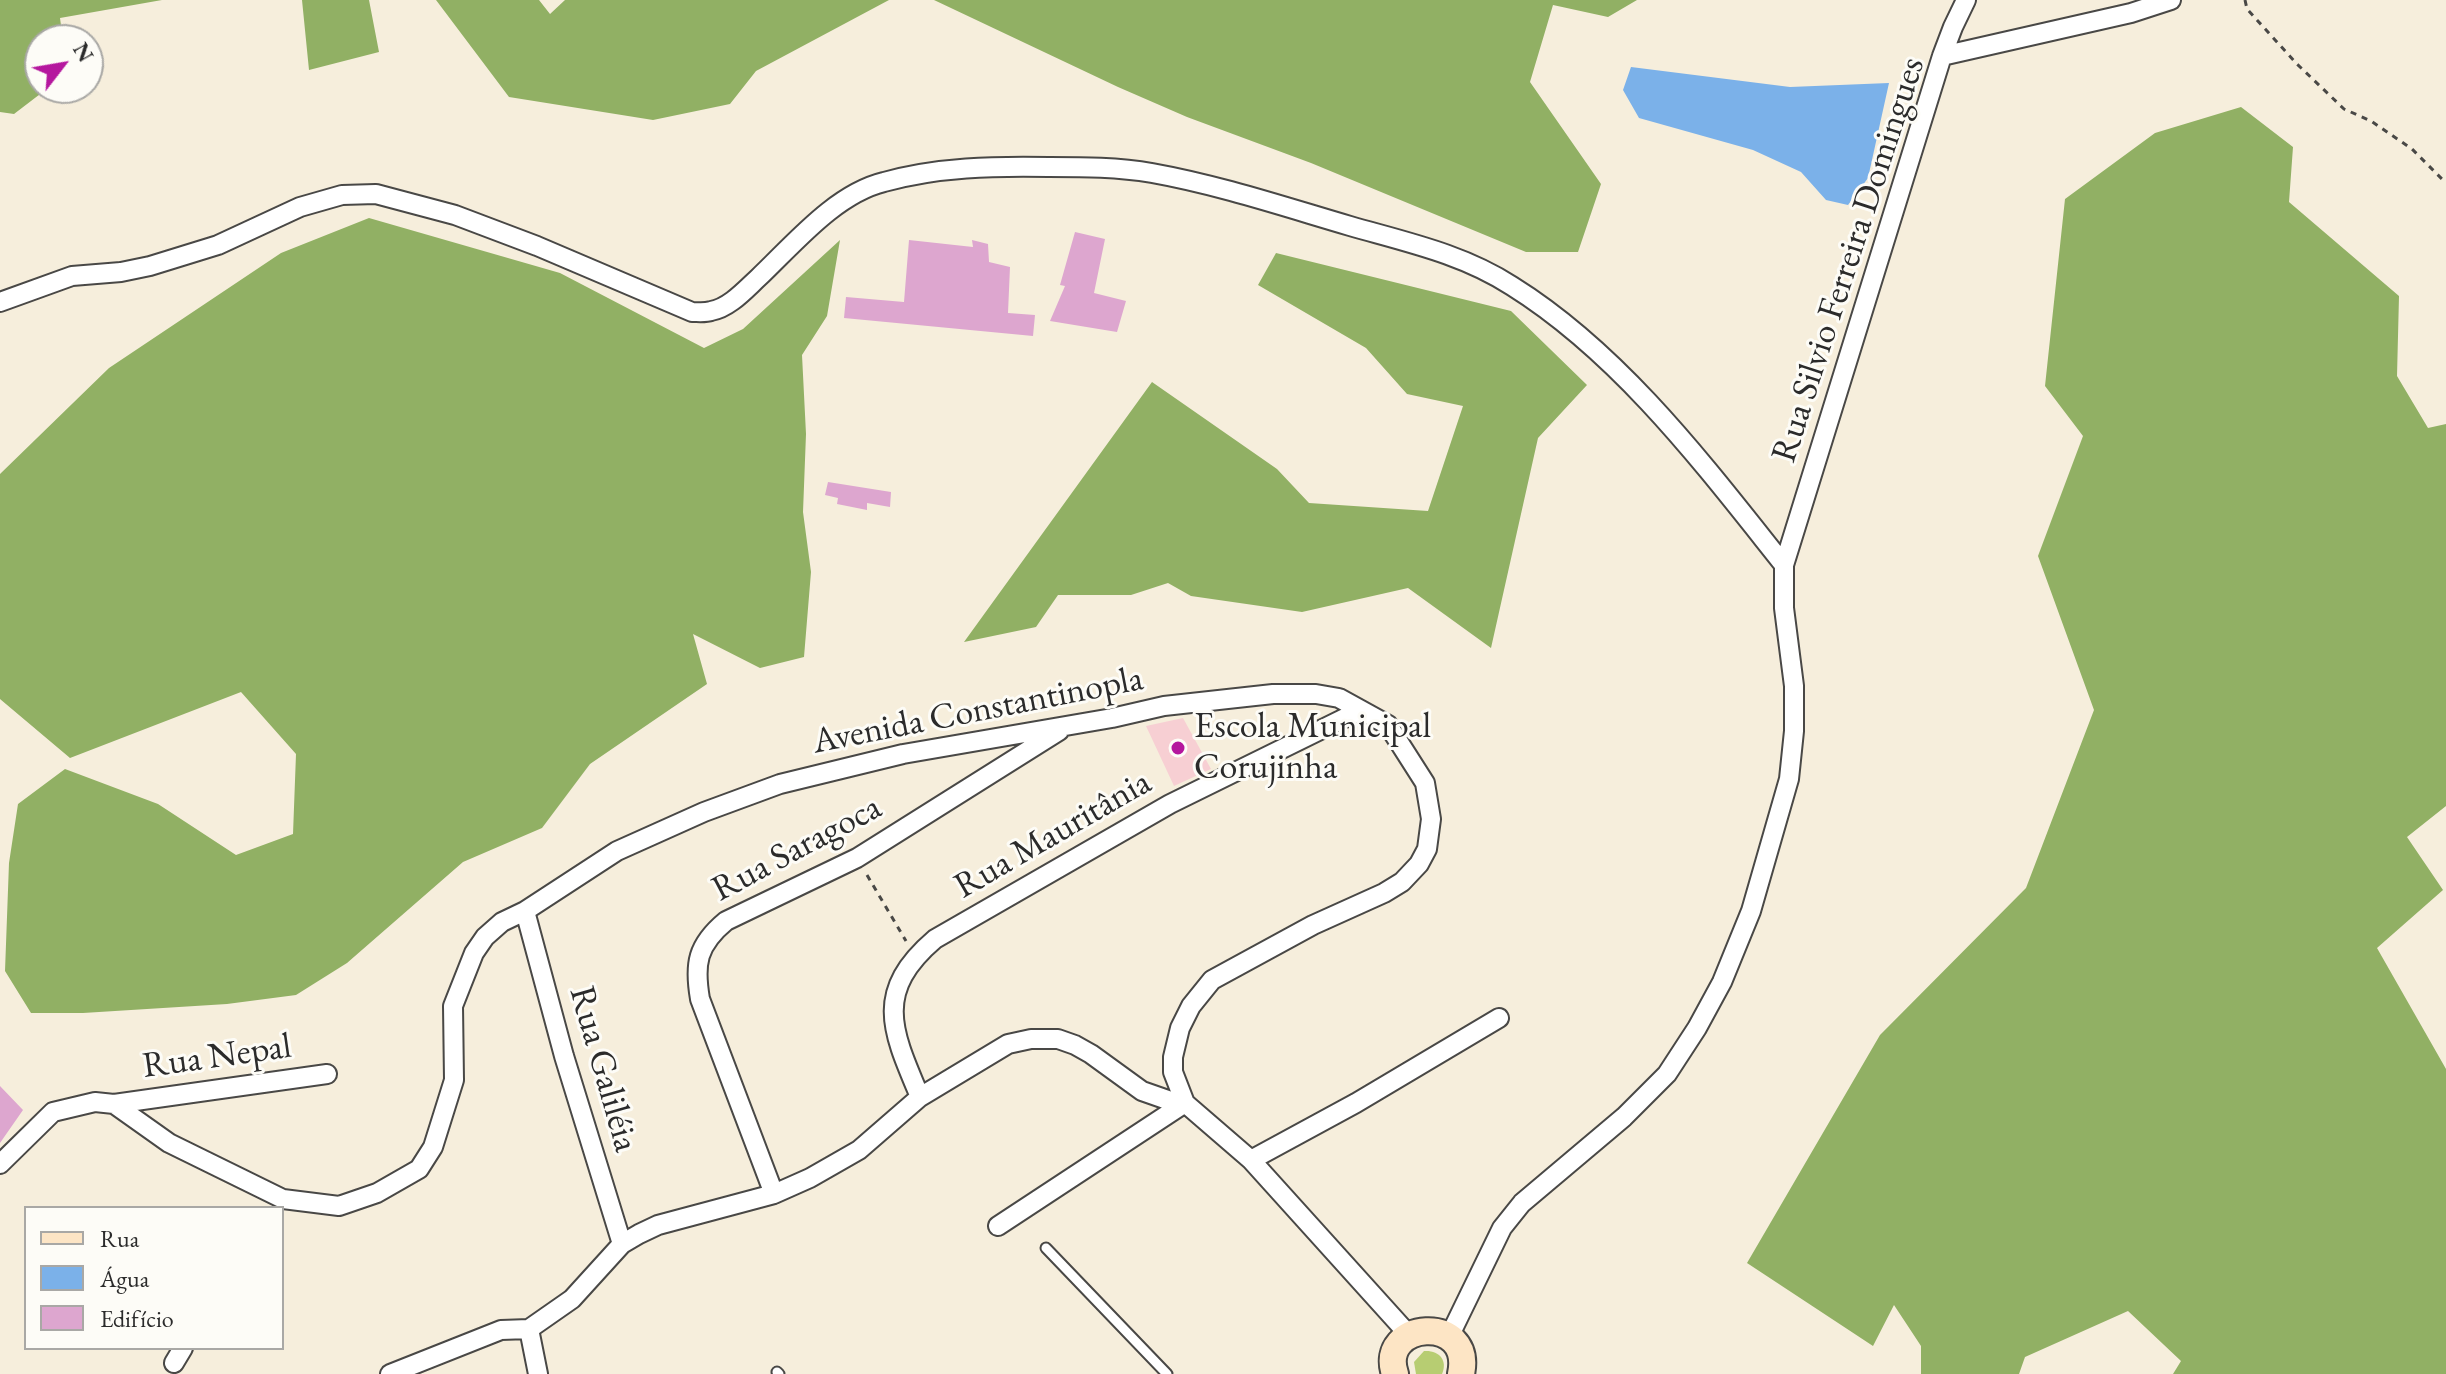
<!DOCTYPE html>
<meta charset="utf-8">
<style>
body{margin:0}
#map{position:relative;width:2446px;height:1374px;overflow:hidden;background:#f6eedc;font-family:"EB Garamond",serif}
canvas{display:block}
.legend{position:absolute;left:24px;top:1206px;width:260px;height:144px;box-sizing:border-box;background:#fdfcf7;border:2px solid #a9a8a5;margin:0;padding:10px 14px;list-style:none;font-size:24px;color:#2b2b2b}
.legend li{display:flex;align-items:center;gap:16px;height:40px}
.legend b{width:40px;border:2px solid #a9a8a5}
.north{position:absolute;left:24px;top:24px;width:80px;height:80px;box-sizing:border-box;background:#fdfcf7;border:2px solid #a9a8a5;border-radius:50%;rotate:59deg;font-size:22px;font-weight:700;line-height:32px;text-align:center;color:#2b2b2b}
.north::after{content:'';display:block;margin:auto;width:28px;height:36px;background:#b5179e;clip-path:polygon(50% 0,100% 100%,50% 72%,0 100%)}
</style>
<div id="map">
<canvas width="2446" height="1374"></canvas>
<ul class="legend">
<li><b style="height:10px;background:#fde5c5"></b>Rua</li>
<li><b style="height:22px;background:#7bb1e9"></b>Água</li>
<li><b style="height:22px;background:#dda6cf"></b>Edifício</li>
</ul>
<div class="north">N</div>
</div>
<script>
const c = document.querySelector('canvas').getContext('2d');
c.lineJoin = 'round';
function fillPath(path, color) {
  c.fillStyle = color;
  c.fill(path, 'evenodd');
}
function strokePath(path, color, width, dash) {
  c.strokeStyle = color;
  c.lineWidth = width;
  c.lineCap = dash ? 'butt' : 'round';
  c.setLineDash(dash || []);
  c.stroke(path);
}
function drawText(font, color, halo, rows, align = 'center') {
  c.font = font + ' "EB Garamond",serif';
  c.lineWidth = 6;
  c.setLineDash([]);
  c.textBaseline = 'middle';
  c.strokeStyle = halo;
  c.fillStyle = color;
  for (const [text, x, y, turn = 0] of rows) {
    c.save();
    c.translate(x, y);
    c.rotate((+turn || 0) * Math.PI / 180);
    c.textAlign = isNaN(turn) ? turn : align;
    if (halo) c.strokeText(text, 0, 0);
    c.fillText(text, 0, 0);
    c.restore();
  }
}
fillPath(new Path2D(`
 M1183,718L1211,769L1174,786L1146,726Z`), '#f7cfd3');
fillPath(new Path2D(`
 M1424,1351C1439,1350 1448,1360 1442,1374H1416L1414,1362Z`), '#b7cd72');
fillPath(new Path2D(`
 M0,0H162L60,18L63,40H40V88H48L14,114L0,112Z
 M302,0H369L379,52L309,70Z
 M436,0H539L550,14L565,0H889L756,71L730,104L653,120L509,97Z
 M934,0H1637L1608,17L1553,5L1530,82L1601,184L1578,252H1526L1311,163L1187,117L1118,87Z
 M2241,107L2293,147L2289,202L2399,296L2397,376L2428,428L2446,424V806L2407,837L2443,890L2377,948L2446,1069V1374H2173L2181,1361L2128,1311L2025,1357L2019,1374H1921V1346L1894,1305L1873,1346L1747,1263L1880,1035L2026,888L2094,710L2038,556L2083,436L2045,386L2065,199L2155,133Z
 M369,218L560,273L704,348L743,329L840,240L827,316L802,355L806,434L803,512L811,572L804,657L760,668L693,634L707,684L590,764L542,828L463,862L347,963L296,995L227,1004L83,1013H31L5,971L9,863L18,804L65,769L158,804L236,855L293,834L296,754L241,692L70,758L0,699V474L109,368L281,253Z
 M1276,253L1511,311L1587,385L1538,438L1491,648L1408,588L1302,612L1191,596L1168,583L1131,595H1058L1036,627L964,642L1152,382L1277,469L1309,503L1428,511L1463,406L1407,394L1366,348L1258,285Z`), '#91b064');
fillPath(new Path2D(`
 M1631,67L1790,87L1889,83L1868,178L1848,205L1826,200L1801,172L1753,150L1639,118L1623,90Z`), '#7bb1e9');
fillPath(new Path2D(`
 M1075,232L1105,239L1094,293L1126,301L1117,332L1050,321L1065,286L1060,285Z
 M909,240L973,247L972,240L988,244L989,262L1010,267L1008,313L1035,315L1033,336L844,318L846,297L904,302Z
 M828,482L891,492L890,507L867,503V510L837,504L838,498L825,495Z
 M0,1086L23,1110L0,1143Z`), '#dda6cf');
const lane = new Path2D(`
 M1046,1248L1167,1374
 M777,1372L779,1374`);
const street = new Path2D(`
 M1942,56L2131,13L2171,0
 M0,302L72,276L121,272L150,266L218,245L300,207L342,195L376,194L455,215L537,246L692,312C698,312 705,313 711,311C729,308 745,290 758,278C794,244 835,194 884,182C938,167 994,166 1049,167C1084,167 1118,167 1152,173C1219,185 1285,207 1350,226C1406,242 1463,254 1512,286C1621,354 1705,466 1784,565
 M525,911L564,1056L622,1244
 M920,1097C892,1031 873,992 935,939L1170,804L1361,710
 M114,1104L327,1074
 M1251,1160L1356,1103L1499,1018
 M0,1164L53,1112L95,1102L114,1104L169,1143L283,1199L339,1206L377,1193L419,1169L433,1147L454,1080L453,1006L474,953L485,937L502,922L525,911L617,851L704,812L780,784L903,754L1112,718L1164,706L1273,694H1316L1339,698L1388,725L1425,783L1431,819L1427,849L1419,864L1402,882L1384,893L1313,925L1212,980L1191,1006L1180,1028L1173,1057V1072L1185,1103L1251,1160L1409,1335
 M774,1194L700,999C694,964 697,945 726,921L857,858L1059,731
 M998,1226L1185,1103
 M529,1329L538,1374
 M1449,1337L1502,1228L1522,1203L1624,1117L1667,1074L1697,1028L1722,982L1751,911L1789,779L1794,731V686L1784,608V565L1942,56L1953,27L1966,0
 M174,1363L183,1348
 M390,1374L501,1330L529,1329L572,1299L622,1244L639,1234L658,1225L774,1194L810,1178L859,1150L920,1097L1008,1044L1031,1039H1058L1075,1045L1091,1054L1142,1091L1182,1105`);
const secondary = new Path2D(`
 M1395,1374C1377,1321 1474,1313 1461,1374`);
strokePath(lane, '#494846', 13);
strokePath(street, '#494846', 22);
strokePath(secondary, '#494846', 30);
strokePath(new Path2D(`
 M2245,0L2247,9L2297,64L2344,109L2371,121L2412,149L2446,183
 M867,875L906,941`), '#494846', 3, [6, 6]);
strokePath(lane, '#fff', 9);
strokePath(street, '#fff', 18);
strokePath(secondary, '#fde5c5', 26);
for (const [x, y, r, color] of [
 [1178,748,8,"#b5179e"]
]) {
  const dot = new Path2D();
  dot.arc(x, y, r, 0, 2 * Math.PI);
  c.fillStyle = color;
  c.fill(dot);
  strokePath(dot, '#fdfcf7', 3);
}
drawText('36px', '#2b2b2b', '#fdfcf7', [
 ["Rua Silvio Ferreira Domingues",1849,260,-72],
 ["Avenida Constantinopla",978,711,-11],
 ["Rua Mauritânia",1053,835,-30],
 ["Rua Saragoca",797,849,-28],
 ["Rua Nepal",217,1057,-8],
 ["Rua Galiléia",603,1069,74]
]);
drawText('36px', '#2b2b2b', '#fdfcf7', [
 ["Escola Municipal",1194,727],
 ["Corujinha",1194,768]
], 'left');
</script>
